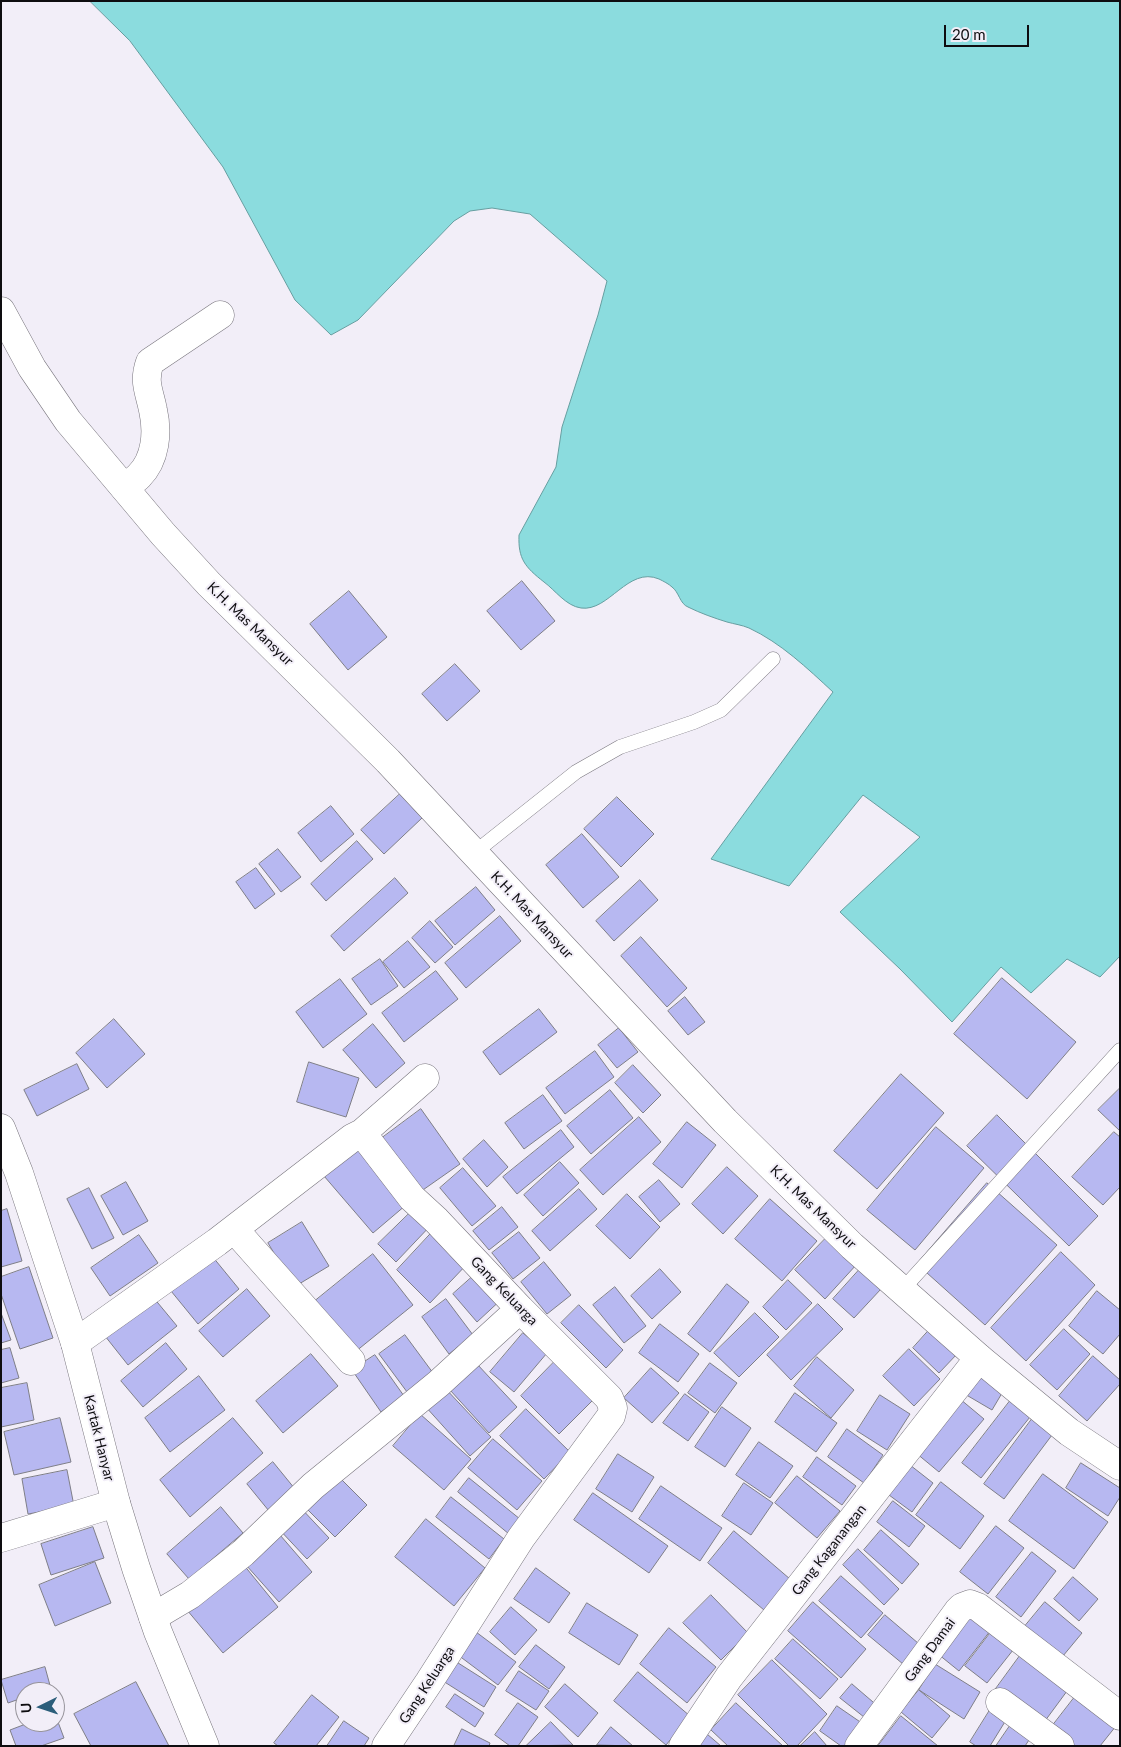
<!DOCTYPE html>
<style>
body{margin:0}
#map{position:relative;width:1121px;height:1747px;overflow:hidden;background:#f2eef8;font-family:Lato,sans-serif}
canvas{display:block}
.frame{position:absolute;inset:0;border:2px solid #0e0d10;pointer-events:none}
.north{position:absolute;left:15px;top:1682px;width:50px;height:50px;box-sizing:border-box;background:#f2eef8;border:1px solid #97949b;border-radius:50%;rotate:266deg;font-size:14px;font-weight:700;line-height:20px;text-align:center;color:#0e0d10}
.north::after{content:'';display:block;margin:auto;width:18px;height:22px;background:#2c5e7b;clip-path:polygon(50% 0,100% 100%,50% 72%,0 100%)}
.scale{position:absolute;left:944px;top:25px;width:85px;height:22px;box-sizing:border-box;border:2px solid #0e0d10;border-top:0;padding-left:6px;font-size:15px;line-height:18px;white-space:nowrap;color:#0e0d10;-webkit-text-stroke:4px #f2eef8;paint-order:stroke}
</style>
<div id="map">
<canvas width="1121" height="1747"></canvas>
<div class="frame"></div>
<div class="north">U</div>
<div class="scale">20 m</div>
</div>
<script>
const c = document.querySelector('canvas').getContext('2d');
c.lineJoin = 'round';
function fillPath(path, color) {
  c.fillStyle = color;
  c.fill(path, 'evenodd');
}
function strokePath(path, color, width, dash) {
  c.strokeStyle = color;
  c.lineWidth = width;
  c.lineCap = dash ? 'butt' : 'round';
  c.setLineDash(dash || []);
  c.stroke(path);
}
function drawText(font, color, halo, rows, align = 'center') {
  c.font = font + ' Lato,sans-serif';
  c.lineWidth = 4;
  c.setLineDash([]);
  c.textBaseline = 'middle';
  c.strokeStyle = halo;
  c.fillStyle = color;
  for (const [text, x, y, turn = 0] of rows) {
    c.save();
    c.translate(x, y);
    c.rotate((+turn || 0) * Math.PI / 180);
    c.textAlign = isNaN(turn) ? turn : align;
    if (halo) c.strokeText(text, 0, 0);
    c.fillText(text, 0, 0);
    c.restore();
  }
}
const water = new Path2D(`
 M90,1H1120V956L1100,977L1067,959L1031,993L1001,967L952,1022L900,969L840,912L920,837L863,795L789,886L711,859L833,692C807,668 781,643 749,628C742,625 734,624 727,622C714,618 700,613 688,607C680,604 679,592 672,587C669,584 663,581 659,579C628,566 609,612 581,608C566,606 555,590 544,582C525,567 518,559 519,535L556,467L562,427L598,315L607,281L530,214L492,208L470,211L454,221L358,320L331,335L295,300L223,167L130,41Z`);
fillPath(water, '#8bdcde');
strokePath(water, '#669ea0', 1);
const building = new Path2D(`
 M522,581L555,621L521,650L487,611Z
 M349,591L387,637L348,670L310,624Z
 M455,664L480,691L447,721L422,694Z
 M400,794L422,818L384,854L361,830Z
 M617,797L654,834L621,867L584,829Z
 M331,806L354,834L321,862L298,833Z
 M582,834L619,877L583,908L546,865Z
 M357,841L373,859L326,901L311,884Z
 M278,849L301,877L281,892L259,864Z
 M256,868L275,894L255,909L236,882Z
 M395,878L408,893L344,951L331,936Z
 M640,880L658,900L614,941L596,921Z
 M476,887L495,910L455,945L435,921Z
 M500,916L521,941L466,988L445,963Z
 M430,921L453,947L435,963L412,938Z
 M641,937L687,988L667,1007L621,956Z
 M408,941L430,967L404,988L383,962Z
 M380,959L398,986L371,1005L352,979Z
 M436,971L458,999L404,1042L382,1013Z
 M1002,978L1076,1042L1027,1099L954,1034Z
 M340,979L367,1014L323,1048L296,1012Z
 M685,997L705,1022L688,1035L668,1011Z
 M539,1009L557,1032L500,1075L483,1052Z
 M114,1019L145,1054L107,1088L76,1053Z
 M373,1024L405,1063L376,1088L343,1050Z
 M619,1028L638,1052L617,1068L598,1045Z
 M595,1051L614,1077L565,1114L546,1088Z
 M309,1062L359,1078L346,1117L297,1102Z
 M77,1064L89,1089L37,1116L24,1090Z
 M633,1065L661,1095L643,1113L615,1083Z
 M901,1074L944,1113L877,1189L834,1151Z
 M1120,1088V1131L1098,1110Z
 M610,1090L633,1118L591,1154L567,1126Z
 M543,1095L562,1121L524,1149L505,1123Z
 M421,1109L460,1164L420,1192L382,1138Z
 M997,1115L1098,1216L1069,1246L967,1146Z
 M639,1117L661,1142L603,1195L580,1170Z
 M687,1122L716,1145L682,1188L653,1164Z
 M936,1127L984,1168L915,1250L867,1210Z
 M561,1130L574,1147L517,1194L503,1177Z
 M1114,1132L1120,1137V1187L1103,1205L1072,1177Z
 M484,1140L508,1167L487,1187L463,1159Z
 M358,1147L406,1205L373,1233L324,1176Z
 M560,1162L579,1183L543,1216L524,1195Z
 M727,1167L758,1196L723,1234L692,1204Z
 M463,1168L496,1206L472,1226L440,1188Z
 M659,1180L680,1204L660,1222L639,1197Z
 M126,1182L148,1221L123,1235L101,1196Z
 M987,1183L1057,1245L985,1325L917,1264Z
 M89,1188L114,1238L92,1249L67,1199Z
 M579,1189L597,1209L550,1251L532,1231Z
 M627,1194L660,1227L630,1259L596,1226Z
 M770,1199L817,1241L782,1281L735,1239Z
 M416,1207L433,1223L396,1262L378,1244Z
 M502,1207L518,1227L489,1250L473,1231Z
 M7,1209L22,1261L1,1267V1211Z
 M302,1222L329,1266L294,1287L268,1243Z
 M436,1228L470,1261L430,1303L397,1270Z
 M519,1232L540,1258L513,1279L492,1253Z
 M139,1235L158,1263L110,1296L91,1268Z
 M828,1236L857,1264L825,1299L795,1270Z
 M1061,1252L1095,1285L1026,1361L991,1328Z
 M373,1254L413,1305L355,1352L315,1301Z
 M212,1256L239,1289L198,1324L171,1291Z
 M544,1262L571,1295L547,1314L521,1282Z
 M29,1267L53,1338L20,1349L1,1294V1277Z
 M660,1269L681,1292L652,1319L631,1296Z
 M860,1269L881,1289L854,1318L833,1299Z
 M480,1270L504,1297L477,1322L453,1294Z
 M788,1280L812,1303L786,1330L763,1307Z
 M727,1284L749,1302L710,1352L688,1334Z
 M615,1287L646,1326L624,1343L593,1305Z
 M247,1289L270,1316L223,1357L199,1331Z
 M1097,1291L1120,1310V1334L1103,1354L1069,1326Z
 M153,1297L177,1326L128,1365L105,1336Z
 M446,1299L473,1335L449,1354L422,1317Z
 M818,1304L843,1329L791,1380L767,1355Z
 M579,1305L623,1350L606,1368L561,1323Z
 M1,1313L11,1340L1,1343Z
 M755,1313L779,1337L739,1377L714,1353Z
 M660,1324L699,1354L678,1382L639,1353Z
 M931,1328L958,1353L939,1373L913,1348Z
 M1064,1329L1090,1354L1057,1390L1030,1365Z
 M523,1333L547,1353L514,1392L490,1372Z
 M405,1335L436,1377L410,1396L379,1354Z
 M166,1343L187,1369L143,1407L121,1381Z
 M10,1348L19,1378L1,1383V1350Z
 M909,1349L940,1379L914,1406L883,1376Z
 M311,1354L338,1386L283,1433L256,1401Z
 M375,1355L404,1396L381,1412L352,1370Z
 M1093,1356L1120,1380V1384L1087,1421L1059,1396Z
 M817,1357L854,1390L831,1418L794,1386Z
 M558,1358L596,1397L559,1434L521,1396Z
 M710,1363L737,1383L715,1413L688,1393Z
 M477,1364L517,1407L489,1433L450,1390Z
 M979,1365L1008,1383L992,1410L963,1393Z
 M651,1368L679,1393L652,1423L624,1398Z
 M199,1376L225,1410L170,1452L145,1418Z
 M27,1383L34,1420L1,1427V1388Z
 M444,1387L491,1437L470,1456L425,1406Z
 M795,1393L837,1423L816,1452L775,1422Z
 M685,1394L709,1412L688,1441L663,1423Z
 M880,1395L910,1414L887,1450L857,1431Z
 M960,1399L984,1419L939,1472L916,1453Z
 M1010,1401L1030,1417L981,1478L962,1463Z
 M722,1407L751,1428L725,1467L695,1447Z
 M526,1409L570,1452L544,1479L500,1436Z
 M420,1414L471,1459L444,1490L393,1446Z
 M60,1418L71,1462L14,1475L4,1432Z
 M233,1418L263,1453L190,1517L160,1480Z
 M1032,1419L1052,1435L1004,1499L984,1484Z
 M847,1429L883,1455L864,1483L828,1457Z
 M493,1439L542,1481L517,1510L468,1468Z
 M759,1442L793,1466L770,1498L736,1475Z
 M618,1454L654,1477L632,1512L596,1489Z
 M817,1457L856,1486L842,1505L803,1477Z
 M273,1462L295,1489L269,1511L247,1484Z
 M1081,1463L1120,1488V1497L1108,1516L1066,1488Z
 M910,1465L933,1483L912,1512L889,1495Z
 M67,1470L74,1506L28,1514L22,1479Z
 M333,1471L367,1505L335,1537L301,1503Z
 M1043,1474L1108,1522L1074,1569L1009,1521Z
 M797,1476L840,1511L817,1538L775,1503Z
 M469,1478L520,1519L509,1534L458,1492Z
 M941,1482L984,1516L960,1549L916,1515Z
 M744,1483L773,1503L751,1535L722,1516Z
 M661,1486L722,1528L700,1561L639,1519Z
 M593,1493L668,1546L649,1573L574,1520Z
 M451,1497L504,1539L489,1559L436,1517Z
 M893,1501L925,1526L909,1547L877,1522Z
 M299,1506L329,1538L307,1559L277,1527Z
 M221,1507L243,1533L189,1579L167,1554Z
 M426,1519L485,1568L454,1606L395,1557Z
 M996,1526L1024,1548L988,1594L960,1572Z
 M93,1527L104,1558L51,1575L41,1544Z
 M881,1530L919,1564L902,1584L864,1550Z
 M734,1531L790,1579L764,1610L708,1563Z
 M280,1535L312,1572L279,1602L246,1565Z
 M858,1549L899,1589L884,1605L843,1565Z
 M1032,1552L1056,1571L1021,1617L996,1597Z
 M95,1562L111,1603L55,1626L39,1585Z
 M243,1564L278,1607L223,1653L187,1610Z
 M536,1568L570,1593L549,1623L514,1599Z
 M841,1576L883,1613L861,1638L819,1601Z
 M1073,1577L1098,1599L1079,1621L1054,1599Z
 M711,1595L748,1633L721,1660L683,1623Z
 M813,1602L866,1649L841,1678L788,1631Z
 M1045,1602L1082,1633L1058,1662L1021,1631Z
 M587,1603L638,1635L619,1665L569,1633Z
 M511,1607L537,1630L515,1655L490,1632Z
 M973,1610L994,1626L959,1671L938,1654Z
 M885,1615L925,1649L909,1669L868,1635Z
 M995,1627L1017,1645L987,1683L965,1666Z
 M669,1628L716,1667L687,1703L640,1664Z
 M472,1629L516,1662L498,1685L454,1652Z
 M793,1639L838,1679L820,1699L775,1659Z
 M536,1645L565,1667L549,1689L519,1667Z
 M1022,1653L1070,1687L1042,1725L995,1690Z
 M772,1660L827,1714L797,1746H789L738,1695Z
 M455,1661L496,1687L484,1707L443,1681Z
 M935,1664L980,1692L964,1719L919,1690Z
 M45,1667L51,1689L43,1692H25V1697L8,1703L1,1680Z
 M519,1671L549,1691L536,1710L506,1691Z
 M638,1672L690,1716L666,1745L614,1701Z
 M136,1682L169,1746H91L74,1714Z
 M565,1684L598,1713L578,1737L545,1707Z
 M852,1684L880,1708L869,1721L840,1698Z
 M1081,1689L1120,1721L1100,1746H1072L1050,1729Z
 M919,1690L950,1716L932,1738L901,1712Z
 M455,1694L484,1713L475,1727L446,1707Z
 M312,1695L339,1717L316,1746H278L274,1743Z
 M995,1702L1011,1712L990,1746H976L970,1742Z
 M518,1703L538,1717L518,1746H510L495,1735Z
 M736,1703L783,1746H728L711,1730Z
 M837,1706L869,1728L857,1746H841L820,1731Z
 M55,1714L64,1738L41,1746H16L10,1730L31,1722H55Z
 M901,1716L938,1746H878Z
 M1014,1720L1033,1734L1025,1746H996Z
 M344,1721L369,1738L364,1746H327Z
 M551,1722L573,1745L526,1746Z
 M611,1727L633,1746L597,1745Z
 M462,1729L490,1743L489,1746H454Z
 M815,1732L827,1746H800Z
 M707,1734L721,1746H697Z`);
fillPath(building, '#b7b8f1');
strokePath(building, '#7e7e87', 1);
const service = new Path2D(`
 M474,853L576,772L620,747L694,722L721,710L773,659
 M902,1290L1120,1050`);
const minor = new Path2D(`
 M124,487C129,484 135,480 139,476C156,459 158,432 153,410C149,390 143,382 150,362L220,315
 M362,1133L425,1078
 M234,1229L351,1361
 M75,1343L217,1242L352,1138L362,1133L412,1198L436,1220L520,1309L609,1398L613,1408L611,1416L521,1538L429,1682L386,1746
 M1,1538L116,1503
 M153,1617L190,1595L243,1553L313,1486L438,1384L520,1309
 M1000,1702L1060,1746
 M683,1746L729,1677L979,1358
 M859,1746L958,1611L962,1607L970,1604L978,1607L1120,1716`);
const tertiary = new Path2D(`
 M1,1128L19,1173L75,1343L116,1503L136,1568L158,1632L205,1746`);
const secondary = new Path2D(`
 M1,311L32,368L68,421L163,534L209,584L388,761L725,1121L852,1246L979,1358L1069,1432L1120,1466`);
strokePath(service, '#78757d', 15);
strokePath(minor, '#78757d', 29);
strokePath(tertiary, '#78757d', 29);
strokePath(secondary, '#78757d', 29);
strokePath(service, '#fff', 14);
strokePath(minor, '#fff', 28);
strokePath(tertiary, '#fff', 28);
strokePath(secondary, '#fff', 28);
drawText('14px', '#0e0d10', '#f2eef8', [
 ["K.H. Mas Mansyur",250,624,44],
 ["K.H. Mas Mansyur",532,915,47],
 ["K.H. Mas Mansyur",813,1207,44],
 ["Gang Keluarga",504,1291,46],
 ["Kartak Hanyar",99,1438,76],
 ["Gang Kaganangan",829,1550,-52],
 ["Gang Damai",930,1650,-54],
 ["Gang Keluarga",427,1685,-57]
]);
</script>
